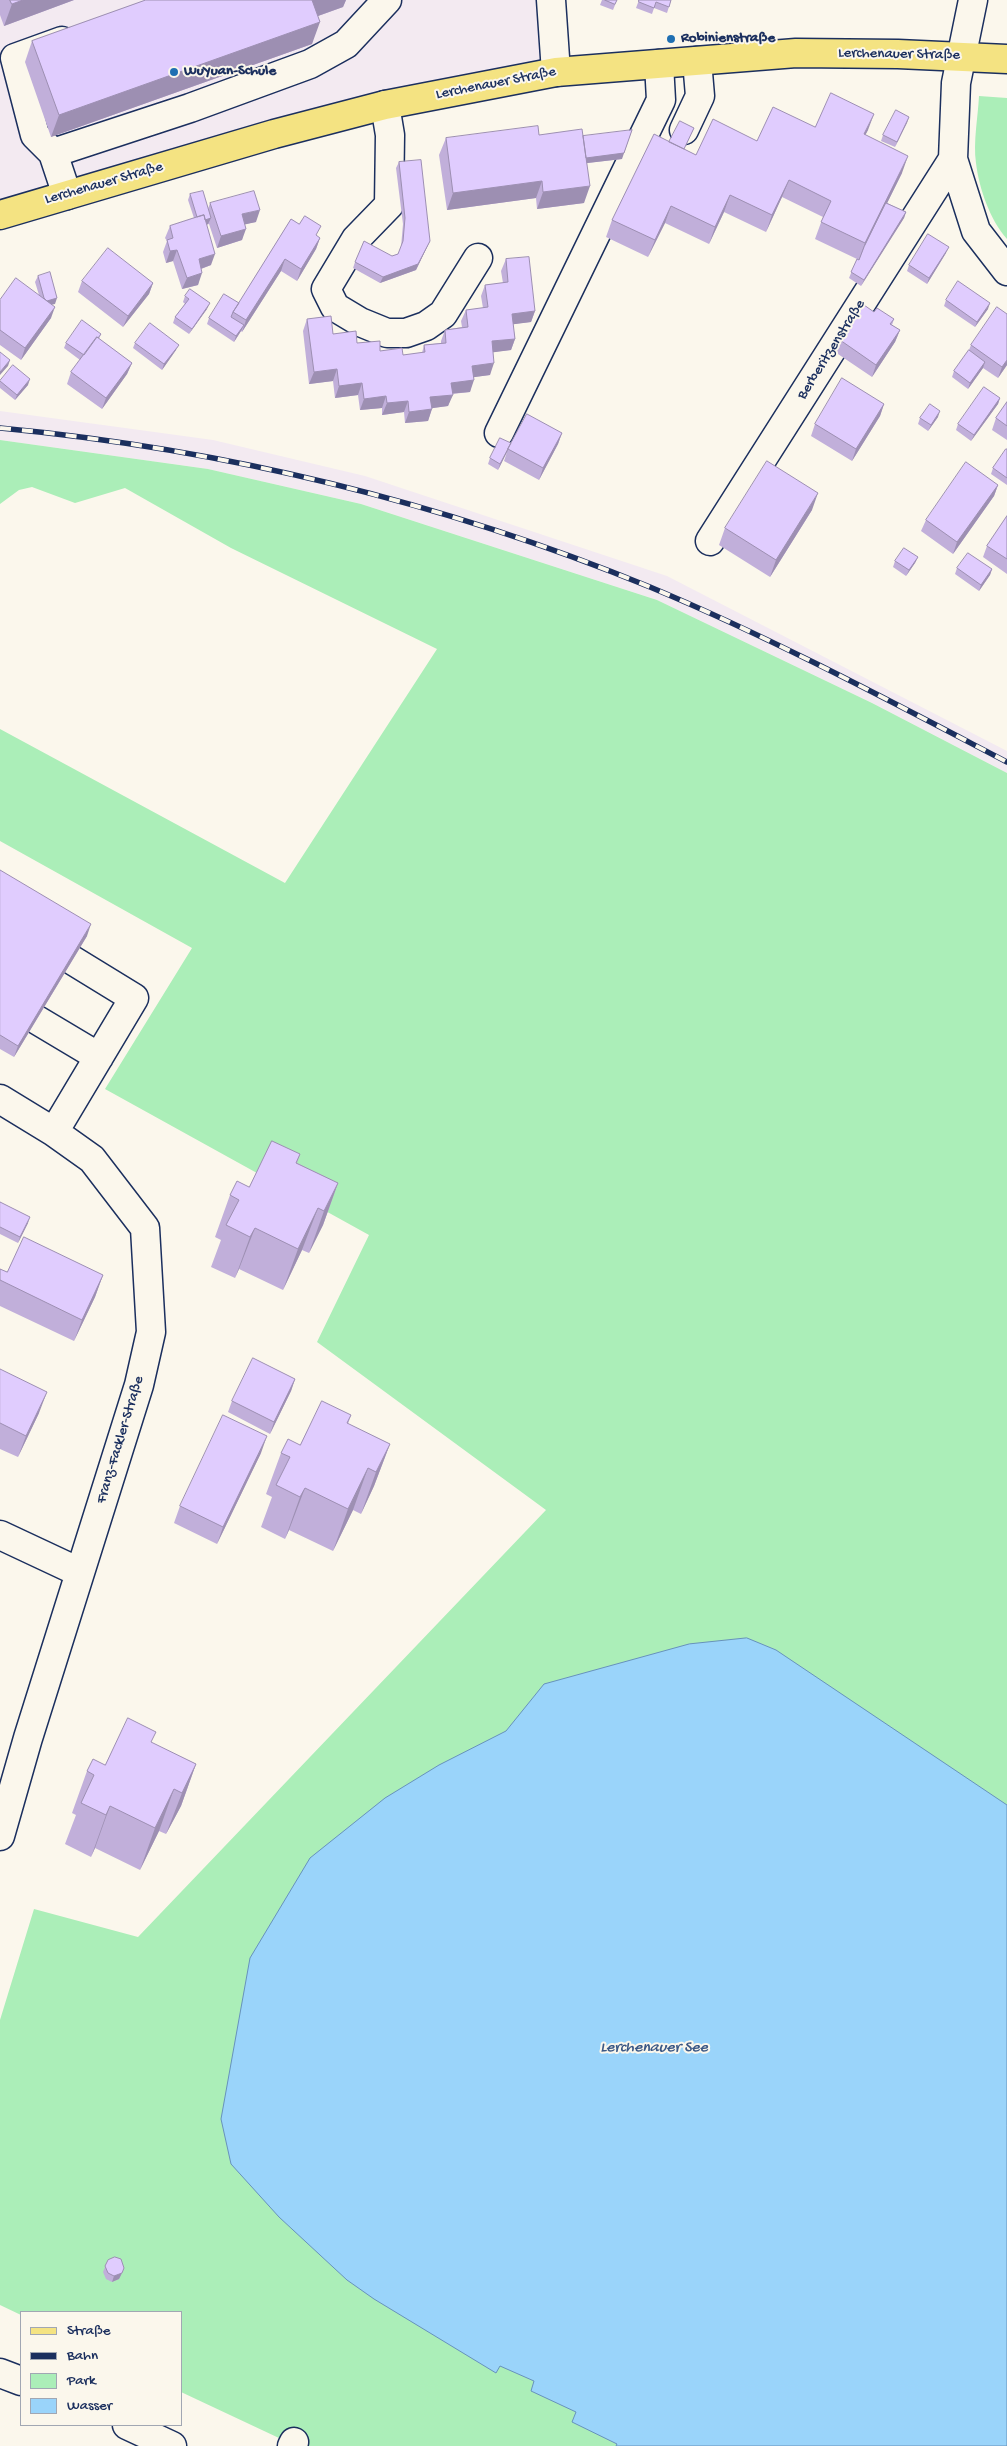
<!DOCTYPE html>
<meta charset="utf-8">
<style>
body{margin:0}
#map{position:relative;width:1007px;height:2446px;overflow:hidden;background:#fbf7ec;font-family:"Gochi Hand",sans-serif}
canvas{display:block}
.legend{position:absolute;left:20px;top:2311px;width:162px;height:115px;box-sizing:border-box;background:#fbf7ec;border:1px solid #a1a7b3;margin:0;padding:6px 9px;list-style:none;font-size:15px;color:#1b2f5e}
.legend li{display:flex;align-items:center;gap:10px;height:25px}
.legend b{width:25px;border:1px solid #a1a7b3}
</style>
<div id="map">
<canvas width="1007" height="2446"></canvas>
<ul class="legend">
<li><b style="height:6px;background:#f4e382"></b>Straße</li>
<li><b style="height:6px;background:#1b2f5e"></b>Bahn</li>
<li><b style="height:14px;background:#abeeb8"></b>Park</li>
<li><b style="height:14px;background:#9ad4fa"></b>Wasser</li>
</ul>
</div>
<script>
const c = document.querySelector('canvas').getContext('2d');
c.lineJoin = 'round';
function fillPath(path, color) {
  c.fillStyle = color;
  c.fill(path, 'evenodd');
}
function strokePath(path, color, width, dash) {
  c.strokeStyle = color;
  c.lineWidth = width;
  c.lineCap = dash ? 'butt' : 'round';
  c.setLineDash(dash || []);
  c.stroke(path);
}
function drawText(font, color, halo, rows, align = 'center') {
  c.font = font + ' "Gochi Hand",sans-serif';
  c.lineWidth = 4;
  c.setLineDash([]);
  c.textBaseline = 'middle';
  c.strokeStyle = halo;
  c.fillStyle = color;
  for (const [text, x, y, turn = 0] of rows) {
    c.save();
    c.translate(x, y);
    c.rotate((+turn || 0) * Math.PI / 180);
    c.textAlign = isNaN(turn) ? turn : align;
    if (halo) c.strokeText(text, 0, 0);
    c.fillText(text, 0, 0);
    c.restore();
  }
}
fillPath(new Path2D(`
 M0,0H547L554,75L0,210Z
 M0,411L213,440L365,476L667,576L1007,751V773L872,703L657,600L361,504L208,469L0,440Z`), '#f3eaf1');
fillPath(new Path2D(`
 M979,96L1007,98V239C990,220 979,188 976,163C973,142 978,117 979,96Z
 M0,440L208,469L361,504L657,600L872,703L1007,773V2446H296L181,2392V2312H21V2315L0,2305V2020L34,1909L138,1937L546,1510L317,1342L369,1235L105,1089L192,948L0,841V729L285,883L437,649L231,548L125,488L75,503L32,487L19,490L0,504Z`), '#abeeb8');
const water = new Path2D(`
 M747,1638L776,1650L1007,1805V2446H616L617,2444L572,2422L576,2412L531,2391L534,2381L500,2366L496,2373L374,2299L347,2280L279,2217L231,2164L221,2119L250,1958L310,1858L385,1798L439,1765L506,1731L544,1684L689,1644Z`);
fillPath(water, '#9ad4fa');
strokePath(water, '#6792bc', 1);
const minor = new Path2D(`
 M551,0L556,72
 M973,0L956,83L953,159L976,231L1007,271
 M385,105L390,135L389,205L356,239L326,289L335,307L360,322L387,333H406L426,326L443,314L478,258
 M684,130L700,96L697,61
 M53,153L35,135L15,58L62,41
 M67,195L53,153L190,108L310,64L346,44L387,0
 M499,433L661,100L659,64
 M710,541L953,159
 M37,1020L99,1057
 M0,1099L54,1132L92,1159L145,1228L151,1332L139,1385L28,1738L0,1836
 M54,1132L134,998L72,960
 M0,1535L79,1572
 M0,2373L21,2381
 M127,2425L172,2446
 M292,2446L294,2442`);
const major = new Path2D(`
 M0,215L274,134L385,105L556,72L796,53L898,54L1007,59`);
strokePath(minor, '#1b2f5e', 31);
strokePath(major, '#1b2f5e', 31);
strokePath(minor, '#fbf7ec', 28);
strokePath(major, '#f4e382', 28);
const rail = new Path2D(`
 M0,428C223,449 442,502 650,587C772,638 890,701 1007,762`);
strokePath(rail, '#1b2f5e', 5.5);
strokePath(rail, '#fbf7ec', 4, [11]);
fillPath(new Path2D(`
 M0,0H74L4,26L0,15Z
 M146,0H346L343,7L318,16L312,44L51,137L25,62L32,41Z
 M602,0H617L613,10L600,5Z
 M639,0H671L667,13L654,8L652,14L636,8Z
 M909,117L895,147L881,141L883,135Z
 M815,127L868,130L865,135L902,173L887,203L906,212L904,218L861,286L849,278L857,259L815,239L823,217L782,197L766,232L724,212L709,244L665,223L648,257L606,237L612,220L669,142L694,128L684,149L696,155Z
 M539,135L583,136L622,159L587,163L584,203L537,209L536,198L447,210L439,155L446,138Z
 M399,162L430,241L416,270L380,283L353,268L355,262L392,256L398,254L401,247L403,224L396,168Z
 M190,194L208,209L210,203L256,222L245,224L242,240L217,248L209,224L206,225L211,265L201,269L198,285L182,289L173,261L166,263L163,252L167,241L165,238L170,226L194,218L188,200Z
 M291,219L320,238L316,249L297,281L281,271L242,332L241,331L234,342L207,324L209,318L239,303Z
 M946,253L927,284L907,271L909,265Z
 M506,259L535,311L531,322L513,324L515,339L511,350L493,352L490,375L473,377L470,392L452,394L448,406L432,408L428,421L405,423L404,412L382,415V408L360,410L358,395L335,398L333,381L309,384L303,331L307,319L333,334L357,343L380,351L403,355L422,353L424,345L441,343V341L445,330L462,327L461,321L466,310L483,308L481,296L485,285L503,283L501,271Z
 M38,276L55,304H52L51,318L21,360L0,345V300L39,295L35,282Z
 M82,281L153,283L149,294L123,327L78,292Z
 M185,296L207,309L189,334L173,323L175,317L185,304L183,302Z
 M946,300L988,309L975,327L944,306Z
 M874,312L894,319L892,325L900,330L895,342L872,377L835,352L840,340Z
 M1007,314V365L998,378L983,368L968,389L952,377L954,371L969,350L971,345Z
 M101,334L99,339L132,363L127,374L102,409L67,384L71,372L80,360L64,348L66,343Z
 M135,343L176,350L162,370L133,348Z
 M0,381L28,385L15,400L0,388Z
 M1000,398L998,404L971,441L956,430L958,424Z
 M1007,402V440L992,430L996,418Z
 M884,404L880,416L852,461L811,436L815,424Z
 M938,417L928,431L918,424L920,418Z
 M562,433L558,444L539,480L504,461L507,452L498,470L488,464L490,458L511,443Z
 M1007,449V485L991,474L993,468Z
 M998,485L994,496L953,554L921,531L926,520Z
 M812,510L770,577L719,545L725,528Z
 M1007,516V574L983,557L987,546Z
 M918,557L915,563L906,576L893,567L895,561Z
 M957,568L992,569L990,575L979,591L955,574Z
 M0,870L87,936L14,1057L0,1049Z
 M300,1154L297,1163L338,1183L323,1225L309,1253L302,1250L283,1290L239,1269L235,1278L211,1267L221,1240L215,1237L230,1195L249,1187Z
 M0,1202L28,1223L18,1243L0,1234Z
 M0,1269L7,1272L103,1275L95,1297L74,1341L0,1306Z
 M0,1369L39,1413L18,1457L0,1449Z
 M295,1379L291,1391L270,1434L228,1412L232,1401Z
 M351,1415L348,1424L390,1444L374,1486L361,1514L353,1510L333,1551L289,1530L285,1539L261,1527L272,1497L266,1494L281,1453L300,1445Z
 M261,1453L217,1544L174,1523L180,1506Z
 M152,1743L196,1764L181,1806L166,1834L159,1831L140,1870L95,1848L91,1857L65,1844L76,1815L72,1813L87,1771L105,1765Z
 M108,2260L124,2268L119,2279L112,2282L106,2279L103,2272Z`), '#c1afda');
fillPath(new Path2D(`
 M23,0H74L4,26L12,4Z
 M312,0H346L343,7L304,21Z
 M320,22L312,44L51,137L59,115Z
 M874,114L868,130L857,151L864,134Z
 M909,117L907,123L895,147L897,142Z
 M632,130L622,159L579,164L582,158Z
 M908,156L902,173L859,260L865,243Z
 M789,180L782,197L766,232L772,215Z
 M542,181L536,198L447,210L453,193Z
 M590,186L584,203L537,209L543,192Z
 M730,195L724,212L709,244L715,227Z
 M671,206L665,223L648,257L655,240Z
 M260,210L256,222L238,226L242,214Z
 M906,212L904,218L861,286L864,280Z
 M211,218L208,224L196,228L198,222Z
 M246,229L242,240L217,248L221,236Z
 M320,238L316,249L297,281L301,269Z
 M430,241L416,270L380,283L383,277Z
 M949,247L946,253L927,284L929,278Z
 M177,250L173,261L166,263L170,251Z
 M215,254L211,265L195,271L199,259Z
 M285,259L281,271L242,332L246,320Z
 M202,273L198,285L182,289L187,278Z
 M153,283L149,294L123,327L128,316Z
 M57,298L55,304L42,307L44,301Z
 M210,303L207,309L189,334L192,329Z
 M990,303L988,309L975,327L977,322Z
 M55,307L51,318L21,360L25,348Z
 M535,311L531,322L508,325L512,314Z
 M244,325L241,331L234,342L236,336Z
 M900,330L895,342L872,377L876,365Z
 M515,339L511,350L488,353L492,341Z
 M179,345L176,350L162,370L164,364Z
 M10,360L8,366L0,375V372Z
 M1007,360V365L998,378L1002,367Z
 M985,362L983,368L968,389L970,383Z
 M132,363L127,374L102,409L106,398Z
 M494,363L490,375L468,378L472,366Z
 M337,369L333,381L309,384L314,372Z
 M30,379L28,385L15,400L17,395Z
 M474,380L470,392L447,394L451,383Z
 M362,383L358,395L335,398L339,386Z
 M453,395L448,406L426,409L430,397Z
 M386,396L382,408L360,410L364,399Z
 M1000,398L998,404L971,441L974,435Z
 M408,401L404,412L382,415L387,403Z
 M884,404L880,416L852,461L856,449Z
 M432,409L428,421L405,423L409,412Z
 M940,411L938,417L928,431L931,425Z
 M562,433L558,444L539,480L543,468Z
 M511,443L507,452L498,470L500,464Z
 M998,485L994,496L953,554L957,542Z
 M818,493L812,510L770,577L776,560Z
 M918,557L915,563L906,576L909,570Z
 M992,569L990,575L979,591L981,585Z
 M91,924L87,936L14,1057L18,1046Z
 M338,1183L323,1225L309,1253L324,1211Z
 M318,1208L302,1250L283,1290L298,1249Z
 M30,1217L28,1223L18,1243L20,1237Z
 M255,1228L239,1269L235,1278L250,1237Z
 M103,1275L95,1297L74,1341L82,1320Z
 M295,1379L291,1391L270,1434L274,1422Z
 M47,1392L39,1413L18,1457L26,1436Z
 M267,1436L261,1453L217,1544L223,1527Z
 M390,1444L374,1486L361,1514L376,1472Z
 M368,1468L353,1510L333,1551L348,1509Z
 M305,1488L289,1530L285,1539L300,1497Z
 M196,1764L181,1806L166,1834L182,1793Z
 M174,1789L159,1831L140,1870L155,1828Z
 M110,1806L95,1848L91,1857L106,1815Z
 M122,2273L119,2279L112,2282L114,2276Z`), '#9d8fb2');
const building = new Path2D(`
 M10,0H23L12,4Z
 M146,0H312L320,22L59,115L32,41Z
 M605,0H617L615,4Z
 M639,0H671L669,7L656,2L654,8L639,2Z
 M831,93L874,114L864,134L908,156L865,243L821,222L831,201L789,180L772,215L730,195L715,227L671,206L655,240L612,220L654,134L696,155L713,119L757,141L773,107L815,127Z
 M896,110L909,117L897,142L883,135Z
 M680,121L694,128L684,149L669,142Z
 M538,126L539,135L582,129L590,186L543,192L542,181L453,193L446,138Z
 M632,130L624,153L586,158L583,136Z
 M421,160L430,241L418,264L383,277L355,262L364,241L392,256L398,254L403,241L405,218L399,162Z
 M203,191L211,218L205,220L204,215L197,217L190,194Z
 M254,191L260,210L242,214L246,229L221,236L210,203Z
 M886,203L906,212L864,280L851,272L857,259L859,260L864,247Z
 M204,215L215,254L199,259L202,273L187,278L177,250L170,251L167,240L173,238L170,226Z
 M305,216L321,226L316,235L320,238L301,269L285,259L246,320L233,312L291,219L299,224Z
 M928,234L949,247L929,278L909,265Z
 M108,248L153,283L128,316L82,281Z
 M529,257L535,311L512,314L515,339L492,341L494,363L472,366L474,380L451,383L453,395L430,397L432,409L409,412L408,401L387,403L386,396L364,399L362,383L339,386L337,369L314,372L307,319L331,316L333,334L356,331L357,343L380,341V351L402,348L403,355L425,352L424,345L446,343L445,330L468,327L466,310L488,307L485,285L508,282L506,259Z
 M50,272L57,298L47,301L44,298L38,276Z
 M16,278L55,307L25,348L0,330V300Z
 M958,281L990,303L977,322L946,300Z
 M190,289L210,303L192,329L175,317L189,299L185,296Z
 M224,294L239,303L233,312L231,317L244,325L236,336L209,318Z
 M864,305L874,312L877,308L894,319L890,324L900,330L876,365L840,340Z
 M997,307L1007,314V360L1002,367L971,345Z
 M82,320L101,334L98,338L97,337L84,355L66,343Z
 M150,323L179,345L164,364L135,343Z
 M97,337L132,363L106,398L71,372Z
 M969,350L985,362L970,383L954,371Z
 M0,352L10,360L0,372Z
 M13,365L30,379L17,395L0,381Z
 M842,378L884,404L856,449L815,424Z
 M984,387L1000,398L974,435L958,424Z
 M1007,402V426L996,418Z
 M930,404L940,411L931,425L920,418Z
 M527,414L562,433L543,468L508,449Z
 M500,438L511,443L500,464L490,458Z
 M1006,449H1007V478L993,468Z
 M767,461L818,493L776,560L725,528Z
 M966,462L998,485L957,542L926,520Z
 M1007,516V559L987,546Z
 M904,548L918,557L909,570L895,561Z
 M968,553L992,569L981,585L957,568Z
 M0,870L91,924L18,1046L0,1035Z
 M272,1141L300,1154L296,1163L338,1183L324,1211L318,1208L298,1249L255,1228L250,1237L226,1225L239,1200L230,1195L237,1181L249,1187Z
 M0,1202L30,1217L20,1237L0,1227Z
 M24,1237L103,1275L82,1320L0,1280V1269L7,1272Z
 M253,1358L295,1379L274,1422L232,1401Z
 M0,1369L47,1392L26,1436L0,1423Z
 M322,1401L351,1415L347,1423L390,1444L376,1472L368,1468L348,1509L305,1488L300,1497L276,1485L290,1457L281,1453L288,1439L300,1445Z
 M223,1415L267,1436L223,1527L180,1506Z
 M128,1718L156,1732L151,1742L196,1764L182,1793L174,1789L155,1828L110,1806L106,1815L81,1803L94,1775L87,1771L93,1759L105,1765Z
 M115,2257L121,2259L124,2268L122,2273L114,2276L108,2273L105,2266L108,2260Z`);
fillPath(building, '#e0ccfe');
strokePath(building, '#9d8fb2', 1);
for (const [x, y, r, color] of [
 [671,39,5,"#1f6fb2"],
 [174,72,5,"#1f6fb2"]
]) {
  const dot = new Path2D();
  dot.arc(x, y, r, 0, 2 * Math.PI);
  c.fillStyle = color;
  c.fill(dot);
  strokePath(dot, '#fbf7ec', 2);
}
drawText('bold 15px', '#1b2f5e', '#fbf7ec', [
 ["Robinienstraße",681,39],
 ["WuYuan-Schule",184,72]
], 'left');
drawText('15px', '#1b2f5e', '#fbf7ec', [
 ["Lerchenauer Straße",899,55,1],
 ["Lerchenauer Straße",496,84,-11],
 ["Lerchenauer Straße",104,184,-16],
 ["Berberitzenstraße",832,350,-58],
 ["Franz-Fackler-Straße",121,1440,-73]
]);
drawText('italic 16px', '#3b5885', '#fbf7ec', [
 ["Lerchenauer See",654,2049]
]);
</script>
